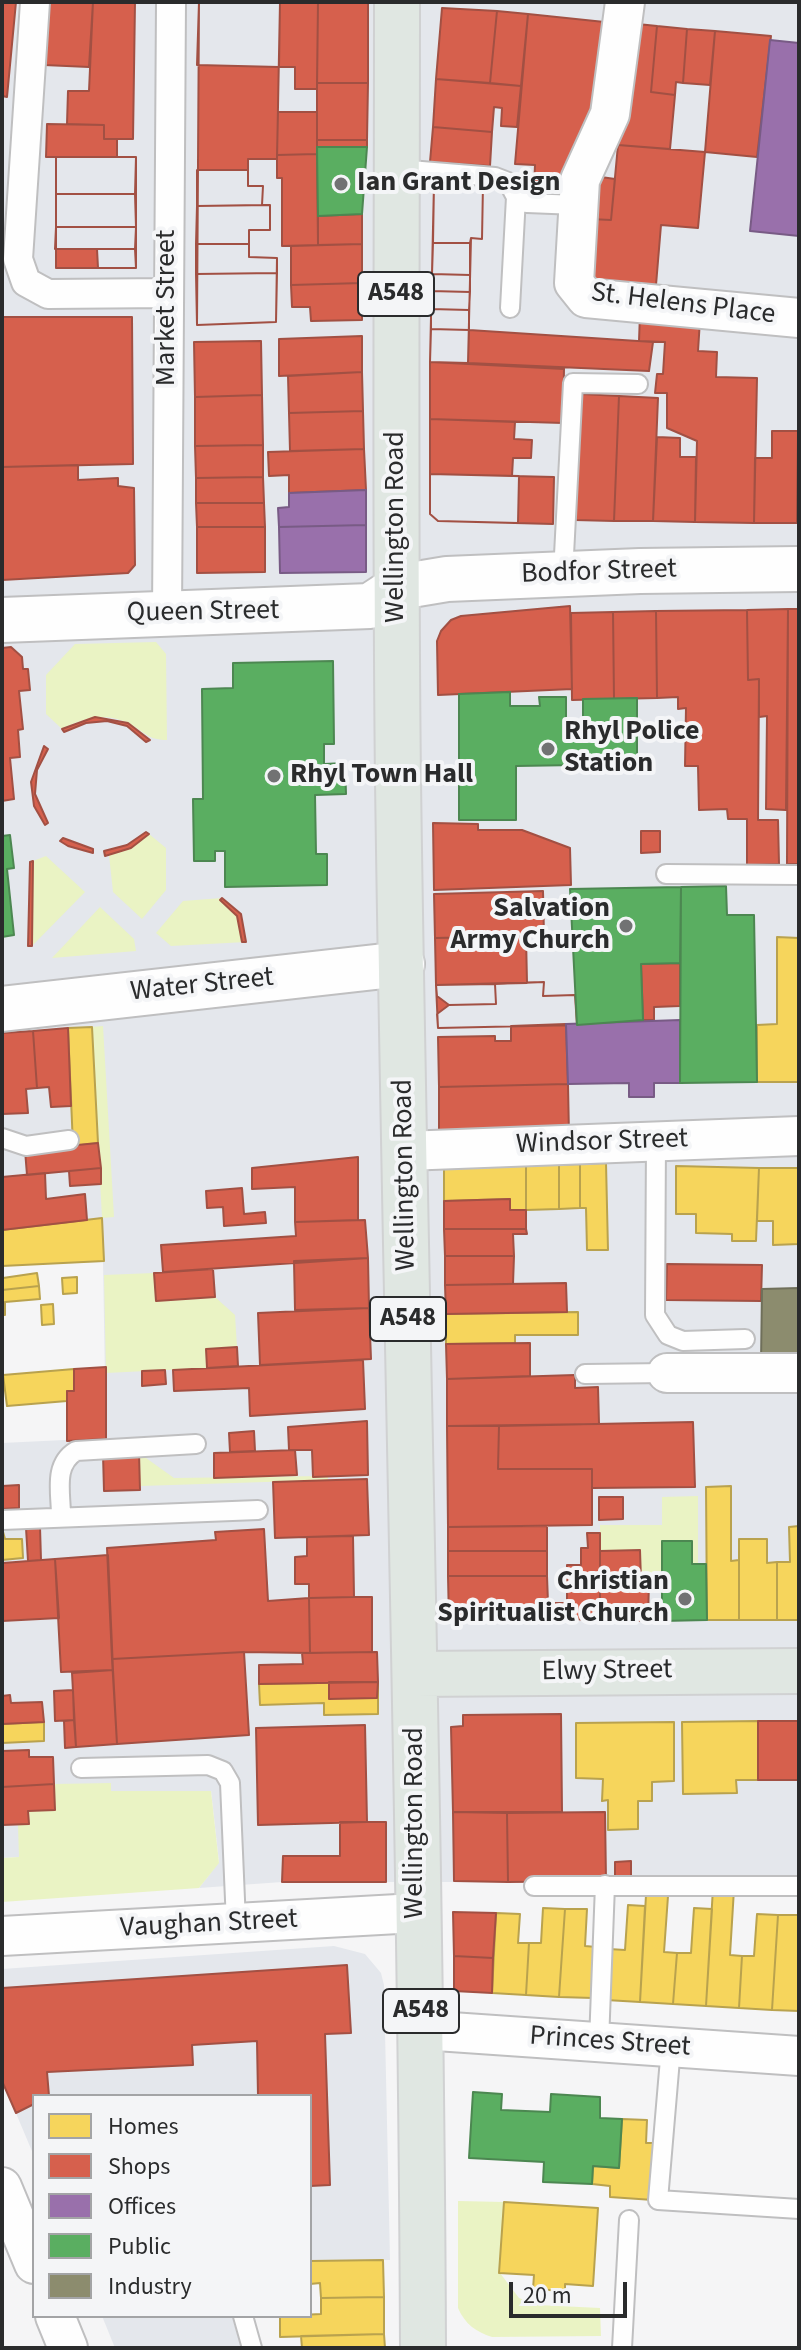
<!DOCTYPE html>
<style>
body{margin:0}
#map{position:relative;width:801px;height:2350px;overflow:hidden;background:#f5f5f6;font-family:"Source Sans 3",sans-serif}
canvas{display:block}
.frame{position:absolute;inset:0;border:4px solid #2a2b2c;pointer-events:none}
.legend{position:absolute;left:32px;top:2094px;width:280px;height:224px;box-sizing:border-box;background:#f4f5f7;border:2px solid #a3a4a6;margin:0;padding:10px 14px;list-style:none;font-size:24px;color:#2a2b2c}
.legend li{display:flex;align-items:center;gap:16px;height:40px}
.legend b{width:40px;border:2px solid #a3a4a6}
.scale{position:absolute;left:509px;top:2282px;width:118px;height:36px;box-sizing:border-box;border:4px solid #2a2b2c;border-top:0;padding-left:10px;font-size:24px;line-height:28px;white-space:nowrap;color:#2a2b2c;-webkit-text-stroke:6px #f4f5f7;paint-order:stroke}
</style>
<div id="map">
<canvas width="801" height="2350"></canvas>
<div class="frame"></div>
<ul class="legend">
<li><b style="height:22px;background:#f6d55c"></b>Homes</li>
<li><b style="height:22px;background:#d6604d"></b>Shops</li>
<li><b style="height:22px;background:#9970ab"></b>Offices</li>
<li><b style="height:22px;background:#5aae61"></b>Public</li>
<li><b style="height:22px;background:#8c8c6e"></b>Industry</li>
</ul>
<div class="scale">20 m</div>
</div>
<script>
const c = document.querySelector('canvas').getContext('2d');
c.lineJoin = 'round';
function fillPath(path, color) {
  c.fillStyle = color;
  c.fill(path, 'evenodd');
}
function strokePath(path, color, width, dash) {
  c.strokeStyle = color;
  c.lineWidth = width;
  c.lineCap = dash ? 'butt' : 'round';
  c.setLineDash(dash || []);
  c.stroke(path);
}
function drawText(font, color, halo, rows, align = 'center') {
  c.font = font + ' "Source Sans 3",sans-serif';
  c.lineWidth = 8;
  c.setLineDash([]);
  c.textBaseline = 'middle';
  c.strokeStyle = halo;
  c.fillStyle = color;
  for (const [text, x, y, turn = 0] of rows) {
    c.save();
    c.translate(x, y);
    c.rotate((+turn || 0) * Math.PI / 180);
    c.textAlign = isNaN(turn) ? turn : align;
    if (halo) c.strokeText(text, 0, 0);
    c.fillText(text, 0, 0);
    c.restore();
  }
}
fillPath(new Path2D(`
 M2,2H799V1882H282L199,1888L219,1862L211,1791L111,1818L19,1825L20,1857L2,1858V1443L106,1438L103,1262L2,1266Z
 M334,1946L365,1954L381,1973L384,1985L390,2260L310,2261V2096H34V2156L2,2080V1969Z
 M102,2316H232L241,2348H115Z`), '#e4e7ec');
fillPath(new Path2D(`
 M156,642L166,654L167,740C147,740 144,731 128,723C107,712 82,718 62,729L46,714V675L75,644Z
 M149,834L166,848V890L142,919L113,892L109,855L131,848Z
 M46,856L85,892L32,946L33,861Z
 M222,898L241,914L246,942L171,946L156,933L183,901Z
 M100,907L134,939L136,951L52,958Z
 M103,1026L114,1217L102,1218L92,1027Z
 M154,1273L156,1301L215,1297L235,1315L237,1347L206,1349L207,1368L106,1373L104,1275Z
 M139,1453L174,1478L328,1476V1480L140,1486Z
 M698,1496V1564H692V1541H663V1579L641,1580L600,1551V1525H662V1497Z
 M111,1783V1791H211L219,1863L199,1888L2,1902V1858L19,1857L18,1825L29,1824L28,1811L55,1810L54,1784Z
 M458,2201L504,2202L500,2273L519,2298L538,2305L600,2308L601,2336L492,2337C476,2332 465,2324 458,2308Z`), '#eaf3c4');
const homes = new Path2D(`
 M777,937L799,938V1082H757V1025L777,1024Z
 M92,1027L98,1143L73,1146L68,1028Z
 M606,1163L608,1250H587L586,1208H580V1164Z
 M580,1164V1208L559,1209V1165Z
 M526,1165H559V1209L526,1210Z
 M526,1165V1210H510V1199L444,1201V1167Z
 M676,1166L759,1168L756,1241H732V1234L696,1233V1214H676Z
 M759,1168H799V1244L773,1245V1221H757Z
 M102,1218L104,1261L2,1266V1230Z
 M2,1271L3,1278L37,1273L39,1286L2,1290Z
 M77,1277V1293L63,1294L62,1278Z
 M39,1286L40,1299L5,1302V1315H2V1290Z
 M53,1304L54,1324L42,1325L41,1305Z
 M578,1312V1335H515V1343L446,1344V1314Z
 M74,1369V1391H67V1401L7,1406L3,1375Z
 M731,1486V1561L739,1560V1620H707L706,1487Z
 M799,1526V1620H777V1562H790L789,1527Z
 M2,1528L5,1539H22L23,1558L2,1560Z
 M739,1539H767V1563L777,1562V1620H739Z
 M378,1682V1714L324,1715V1703L260,1705L259,1684Z
 M758,1721V1780H736L737,1793L683,1794L682,1722Z
 M44,1722V1741L2,1743V1724Z
 M674,1722V1781L652,1782V1801H638V1829L608,1830V1800L602,1801L603,1779L576,1778V1723Z
 M713,1888L734,1889L730,1955L742,1956L739,2008L706,2006Z
 M646,1895L668,1896L664,1952L677,1953L673,2004L640,2002Z
 M628,1905L645,1906L640,2002L606,2000L609,1949L625,1950Z
 M543,1908L565,1909L559,1997L526,1995L529,1943H541Z
 M694,1908L712,1909L706,2006L673,2004L677,1953H691Z
 M565,1909H587L585,1946L596,1947L593,1998L559,1997Z
 M496,1913L520,1914L518,1943H529L526,1995L492,1993Z
 M757,1914L778,1915L772,2010L739,2008L742,1956H754Z
 M778,1915H799V2011L772,2010Z
 M622,2119L647,2120L646,2143H656L653,2200L610,2197V2186L592,2184L593,2166L619,2168Z
 M504,2202L598,2208L593,2286L565,2284V2291L533,2289L534,2275L499,2273Z
 M383,2260L384,2297L321,2298L320,2283L310,2284V2261Z
 M384,2297V2334L280,2337V2316L321,2314V2298Z
 M384,2334L385,2348H302L301,2336Z`);
fillPath(homes, '#f6d55c');
strokePath(homes, '#b9a24e', 2);
const shops = new Path2D(`
 M2,2H16L7,97L2,96Z
 M49,2H93L89,67L44,65Z
 M93,2H135L133,139H104V125L67,124L68,91H89Z
 M199,2H280L277,159H248V186H263L262,205H270V230H249V257L277,258L276,322L197,325Z
 M199,2H280L279,67L197,65Z
 M280,2H318L317,89H295V67H279Z
 M318,2H368V83H317Z
 M442,8L497,11L490,83L436,79Z
 M497,11L528,14L521,86L490,83Z
 M528,14L614,23L597,112L557,188L534,187L535,165L515,164Z
 M628,23L657,26L651,92L675,95L670,149L618,145Z
 M657,26L687,29L683,83L676,82L675,95L651,92Z
 M687,29L715,31L710,85L683,83Z
 M715,31L771,36L757,157L705,152Z
 M436,79L521,86L517,127L501,126L502,108L494,107L492,132L433,127Z
 M317,83H368L367,140H317Z
 M278,112H317V154L277,155Z
 M47,124L104,125V139H117V157H46Z
 M433,127L492,132L490,166L430,162Z
 M317,140H367V147H317Z
 M618,145L705,152L698,228L661,225L656,285L585,279L590,219L611,220Z
 M317,154L318,245L282,246V178H277V155Z
 M56,157H136V268H56Z
 M56,157H136L135,194H56Z
 M197,170H248V186H263L262,205L197,206Z
 M594,176L615,179L611,220L590,219Z
 M434,183L483,184L482,239L471,238L468,363L430,362Z
 M434,183L483,184L482,239L471,238L470,243H433Z
 M56,194H135L136,227H56Z
 M270,205V230H249V244H196L197,206Z
 M362,214V244L318,245V216Z
 M56,227H136L135,249H55Z
 M433,243H470V275L432,274Z
 M196,244H249V257L277,258V273L196,274Z
 M362,244V283L291,285V246Z
 M97,249H135L136,268H98Z
 M277,273L276,322L197,325L196,274Z
 M432,274L470,275V292L431,291Z
 M362,283V320L311,321L310,307H292L291,285Z
 M431,291L470,292L469,310L431,309Z
 M431,309L469,310V330L431,329Z
 M640,314L700,320L698,351L717,352L716,377L757,378L754,523L695,522L697,441L667,428V393H655L657,374H663L665,342L639,341Z
 M2,317H132L133,464L2,467Z
 M431,329L469,330L468,363L430,362Z
 M469,330L653,342L649,371L468,363Z
 M362,336V372L279,376V339Z
 M261,341L262,395L195,397L194,342Z
 M430,362L564,369L563,423L430,419Z
 M362,372L363,411L289,413L288,376Z
 M799,384V523H797L798,431Z
 M582,394L619,396L614,521L575,520Z
 M262,395L263,445L195,446V397Z
 M619,396L658,398L653,521H614Z
 M363,411L364,449L290,451L289,413Z
 M430,419L515,422L514,439L532,440L531,458H513L512,476L430,474Z
 M772,431H798L797,523H754L755,458H772Z
 M657,437L680,438V457H696L695,522L653,521Z
 M263,445V477L196,478L195,446Z
 M364,449L366,490L289,493V475L269,476L268,452Z
 M78,465V480L118,478V486L134,488L135,565L128,573L2,580V467Z
 M430,474L554,477L553,524L438,521L430,514Z
 M430,474L519,476L518,523L438,521L430,514Z
 M263,477L264,503H196V478Z
 M196,503H264L265,527H197Z
 M197,527H265V572L197,573Z
 M570,606L572,689L438,695L437,641L441,631L451,620L461,616Z
 M788,609L786,810L766,809L767,716L759,717V679L748,680L747,610Z
 M788,609H799V864H787Z
 M747,610L748,680L759,679L758,820H778L779,864L747,865V819H728L727,809L699,810L698,766H685L686,708L678,709V697L657,698L656,611Z
 M656,611L657,698L614,699L613,612Z
 M613,612L614,699L572,700L571,613Z
 M11,647L22,657L23,669H28L30,690L19,691L23,729L18,730L20,757L10,758L14,799L2,801V648Z
 M95,717L128,723L150,740L146,742L127,726L107,721L86,723L64,732L62,729Z
 M44,746L48,749L37,770L35,794L48,823L45,825L34,806L31,782Z
 M433,823L478,824V830H522L570,848L571,885L434,890Z
 M641,831H660V852L641,853Z
 M146,832L149,834L131,848L105,856L104,851L127,845Z
 M63,838L93,849V853L68,846L60,841Z
 M33,861L32,946H28L30,862Z
 M543,891L544,936L435,938L434,894Z
 M222,898L241,914L246,942H242L237,916L220,900Z
 M526,936L527,983L436,985L435,938Z
 M680,963V1006L654,1007V1020H643L641,964Z
 M544,982L543,996L575,995L577,1025L438,1028L436,985Z
 M544,982L543,996L575,995L577,1025L438,1028L437,1014L449,1005L496,1004L495,984Z
 M495,984L496,1004L449,1005L437,996L436,985Z
 M566,1024L568,1084L439,1087L438,1037L495,1036V1041H511V1026Z
 M68,1028L71,1106L51,1107L49,1087L37,1088L33,1031Z
 M33,1031L37,1088L26,1089L28,1113L2,1114V1033Z
 M568,1084L569,1136H439V1087Z
 M98,1143L101,1168L27,1175L25,1150Z
 M358,1157V1220L295,1222V1187L252,1189V1168Z
 M101,1168V1184L70,1186L69,1171Z
 M45,1173L46,1199L85,1194L87,1220L2,1230V1177Z
 M242,1188L244,1214L265,1212L266,1223L224,1226L223,1207L207,1208L206,1191Z
 M510,1199V1210H526V1229H444V1201Z
 M365,1220L368,1258L163,1272L161,1245L296,1236L295,1222Z
 M444,1229H526L527,1234H513L514,1256H445Z
 M445,1256H514L513,1284L445,1285Z
 M368,1258L369,1308L295,1310L294,1261Z
 M667,1264L762,1265L761,1301L666,1300Z
 M213,1269L215,1297L156,1301L154,1273Z
 M566,1283L567,1312L446,1314L445,1285Z
 M369,1308L371,1359L260,1365L258,1313Z
 M530,1343V1376L447,1379L446,1344Z
 M237,1347L238,1366L207,1368L206,1349Z
 M363,1360L365,1409L250,1416L249,1388L174,1391L173,1370Z
 M106,1367V1439L67,1441V1391H74V1369Z
 M165,1370L166,1384L142,1386V1371Z
 M575,1375V1388L598,1387L599,1424L447,1426V1379Z
 M367,1421L368,1475L313,1477L312,1450H289L288,1427Z
 M693,1422L695,1487L592,1488V1469H498L499,1426Z
 M447,1426H499L498,1469H592V1525L448,1527Z
 M254,1431L255,1451L230,1452L229,1433Z
 M295,1450L297,1475L214,1478V1453Z
 M139,1453L140,1490L104,1491L103,1454Z
 M367,1479L369,1535L275,1538L273,1482Z
 M19,1485V1508L2,1509V1486Z
 M599,1497H623V1519L599,1520Z
 M547,1526V1551H448V1527Z
 M40,1527L41,1560L28,1561L26,1528Z
 M264,1529L268,1601L309,1598L310,1653L244,1652L112,1659L107,1548L216,1540L215,1532Z
 M587,1533H600V1620L567,1619V1565H581V1548H588Z
 M353,1536L354,1597L309,1598V1584H295V1557L307,1556V1537Z
 M640,1550L641,1580H649L648,1621L600,1620V1551Z
 M448,1551H547V1576H448Z
 M108,1555L113,1670L61,1672L55,1559Z
 M55,1559L59,1618L2,1621L3,1563Z
 M448,1576H547L548,1603H567V1619L449,1621Z
 M354,1597H372V1652L310,1653L309,1598Z
 M244,1652L249,1735L117,1744L112,1659Z
 M377,1652L378,1682L259,1684V1665L303,1664L302,1653Z
 M113,1670L117,1744L76,1747L72,1673Z
 M329,1682H378L377,1698L329,1699Z
 M73,1690L74,1720L55,1721L54,1691Z
 M10,1695L11,1703L42,1702L44,1722L2,1724V1696Z
 M561,1714L562,1812H453L451,1727L463,1726V1715Z
 M74,1720L76,1747L65,1748L64,1721Z
 M758,1721H799V1780H758Z
 M365,1725L367,1822L258,1825L256,1728Z
 M29,1750V1757H53L54,1784L2,1787V1751Z
 M54,1784L55,1810L28,1811L29,1824L2,1825V1787Z
 M453,1812L507,1813L508,1882L454,1881Z
 M605,1812L606,1881L508,1882L507,1813Z
 M340,1822H386V1882H282L283,1856H340Z
 M631,1861V1881H615V1862Z
 M453,1912L496,1913L493,1958L454,1956Z
 M454,1956L493,1958L492,1993L454,1991Z
 M347,1965L351,2033L325,2034L330,2185L310,2186V2096H258L257,2041L192,2045L193,2065L47,2072L49,2096H34V2104L16,2113L2,2081V1988Z`);
fillPath(shops, '#d6604d');
strokePath(shops, '#a25043', 2);
const offices = new Path2D(`
 M770,40L799,43V236L750,231Z
 M366,490V525L279,527L278,508L289,507V493Z
 M366,525V572L280,573L279,527Z
 M680,1020V1083H654V1097H629V1083L568,1084L566,1024Z`);
fillPath(offices, '#9970ab');
strokePath(offices, '#785b85', 2);
const public = new Path2D(`
 M317,147H367L362,214L318,216Z
 M333,661L334,744H324V764L345,763L346,794L315,795L316,854H327V885L225,887V851H215V861H194L193,799H203L202,689L233,688V663Z
 M510,692V706H540L539,697H566V735L583,734V699L637,698V764L516,766V820H459V694Z
 M10,835L14,868L7,869L14,935L2,937V836Z
 M726,886L727,915H754L757,1082L680,1083L681,887Z
 M681,887L680,963L641,964L643,1020L577,1025L570,889Z
 M662,1541H692V1564H706L707,1620L662,1621Z
 M473,2092L502,2094L501,2110L550,2112L551,2094L600,2097V2118L622,2119L619,2168L593,2166L592,2184L543,2182L544,2162L469,2158Z`);
fillPath(public, '#5aae61');
strokePath(public, '#4c8751', 2);
const industry = new Path2D(`
 M799,1288V1363H761L762,1289Z`);
fillPath(industry, '#8c8c6e');
strokePath(industry, '#6f6f5a', 2);
const service = new Path2D(`
 M397,169L495,177L508,182L516,197L510,308
 M516,197L527,203L577,205
 M563,574L573,383L638,384
 M666,874L799,875
 M2,1138L26,1146L69,1140
 M656,1141L655,1315L668,1335L683,1341L745,1339
 M585,1374L667,1373
 M61,1516C61,1492 53,1465 76,1451L196,1444
 M2,1520L258,1510
 M81,1768L208,1765L223,1771L230,1783L236,1923
 M534,1886H799
 M599,2042L605,1885
 M671,2047L658,2200L799,2209
 M243,2316L252,2348
 M622,2348L629,2220`);
const pedestrian = new Path2D(`
 M35,2L18,259L26,282L48,294L168,293
 M167,614L171,2`);
const minor = new Path2D(`
 M625,2L610,114L580,180L574,283L586,298L799,318
 M405,1151L799,1136
 M667,1373H799
 M2,1936L416,1913
 M422,2030L799,2056
 M2,2187L34,2264
 M55,2316L68,2348`);
const tertiary = new Path2D(`
 M2,620L370,606L399,587L447,579L640,571L799,569
 M2,1009L402,964`);
const primary = new Path2D(`
 M397,2C397,261 395,521 398,780C405,1303 421,1825 423,2348
 M415,1674L799,1671`);
strokePath(service, '#bfbfc0', 22);
strokePath(pedestrian, '#bfbfc0', 32);
strokePath(minor, '#bfbfc0', 42);
strokePath(tertiary, '#bfbfc0', 48);
strokePath(primary, '#d0d1d2', 48);
strokePath(service, '#fefefe', 18);
strokePath(pedestrian, '#fefefe', 28);
strokePath(minor, '#fefefe', 38);
strokePath(tertiary, '#fefefe', 44);
strokePath(primary, '#e0e7e2', 44);
for (const [x, y, r, color] of [
 [341,184,8,"#717273"],
 [548,749,8,"#717273"],
 [274,776,8,"#717273"],
 [626,926,8,"#717273"],
 [685,1599,8,"#717273"]
]) {
  const dot = new Path2D();
  dot.arc(x, y, r, 0, 2 * Math.PI);
  c.fillStyle = color;
  c.fill(dot);
  strokePath(dot, '#f4f5f7', 3);
}
for (const [x, y, w] of [
 [396,294,76],
 [408,1319,76],
 [421,2011,76]
]) {
  const box = new Path2D();
  box.roundRect(x - w / 2, y - 22, w, 44, 6);
  c.fillStyle = '#f4f5f7';
  c.fill(box);
  strokePath(box, '#2a2b2c', 2);
}
drawText('bold 26px', '#2a2b2c', null, [
 ["A548",396,294],
 ["A548",408,1319],
 ["A548",421,2011]
]);
drawText('bold 28px', '#2a2b2c', '#f4f5f7', [
 ["Ian Grant Design",357,184],
 ["Rhyl Police",564,733],
 ["Station",564,765],
 ["Rhyl Town Hall",290,776],
 ["Salvation",610,910,"right"],
 ["Army Church",610,942,"right"],
 ["Christian",669,1583,"right"],
 ["Spiritualist Church",669,1615,"right"]
], 'left');
drawText('28px', '#2a2b2c', '#f4f5f7', [
 ["St. Helens Place",683,305,7],
 ["Market Street",168,308,-90],
 ["Wellington Road",397,527,-90],
 ["Bodfor Street",599,573,-2],
 ["Queen Street",203,613,-1],
 ["Water Street",202,986,-6],
 ["Windsor Street",602,1143,-2],
 ["Wellington Road",406,1175,-91],
 ["Elwy Street",607,1672,-1],
 ["Wellington Road",416,1823,-90],
 ["Vaughan Street",209,1925,-3],
 ["Princes Street",610,2043,4]
]);
</script>
